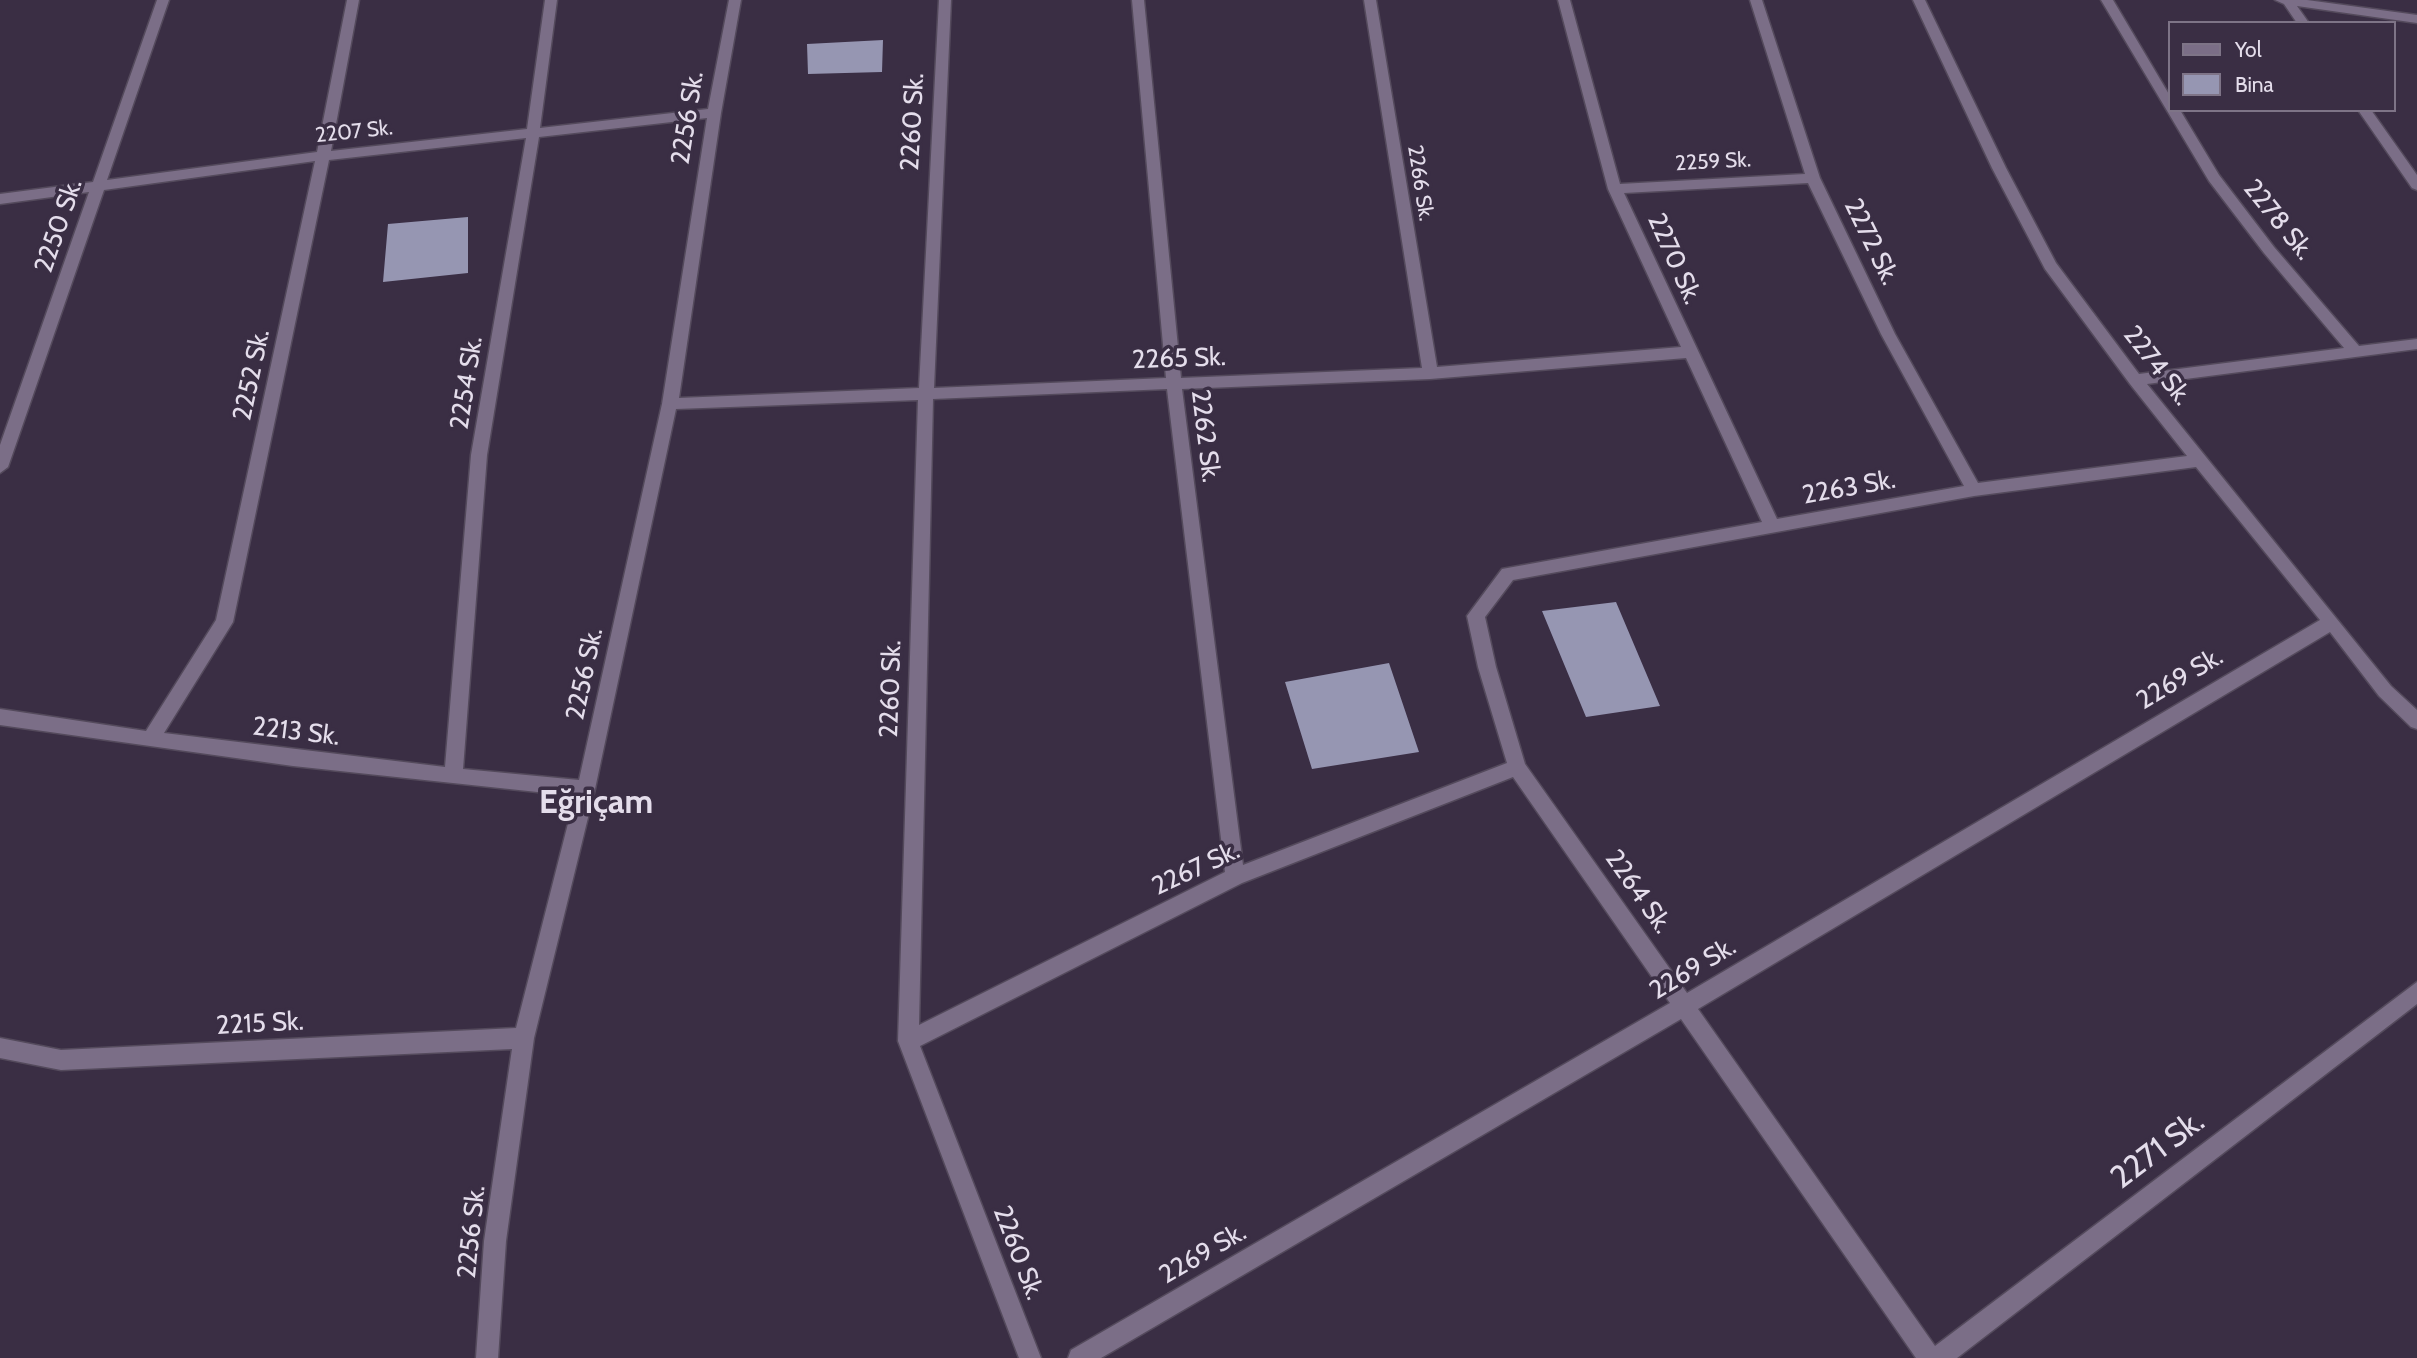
<!DOCTYPE html>
<meta charset="utf-8">
<style>
body{margin:0}
#map{position:relative;width:2417px;height:1358px;overflow:hidden;background:#3a2e44;font-family:Cabin,sans-serif}
canvas{display:block}
.legend{position:absolute;left:2168px;top:21px;width:228px;height:91px;box-sizing:border-box;background:#3a2e44;border:2px solid #7e7487;margin:0;padding:9px 12px;list-style:none;font-size:21px;color:#e4ddeb}
.legend li{display:flex;align-items:center;gap:14px;height:35px}
.legend b{width:35px;border:2px solid #7e7487}
</style>
<div id="map">
<canvas width="2417" height="1358"></canvas>
<ul class="legend">
<li><b style="height:9px;background:#7b6e87"></b>Yol</li>
<li><b style="height:19px;background:#9696b2"></b>Bina</li>
</ul>
</div>
<script>
const c = document.querySelector('canvas').getContext('2d');
c.lineJoin = 'round';
function fillPath(path, color) {
  c.fillStyle = color;
  c.fill(path, 'evenodd');
}
function strokePath(path, color, width, dash) {
  c.strokeStyle = color;
  c.lineWidth = width;
  c.lineCap = dash ? 'butt' : 'round';
  c.setLineDash(dash || []);
  c.stroke(path);
}
function drawText(font, color, halo, rows, align = 'center') {
  c.font = font + ' Cabin,sans-serif';
  c.lineWidth = 7;
  c.setLineDash([]);
  c.textBaseline = 'middle';
  c.strokeStyle = halo;
  c.fillStyle = color;
  for (const [text, x, y, turn = 0] of rows) {
    c.save();
    c.translate(x, y);
    c.rotate((+turn || 0) * Math.PI / 180);
    c.textAlign = isNaN(turn) ? turn : align;
    if (halo) c.strokeText(text, 0, 0);
    c.fillText(text, 0, 0);
    c.restore();
  }
}
fillPath(new Path2D(`
 M883,40L882,72L808,74L807,44Z
 M468,217V273L383,282L388,224Z
 M1616,602L1660,706L1586,717L1542,611Z
 M1389,663L1419,752L1312,769L1285,682Z`), '#9696b2');
const street = new Path2D(`
 M157,0H169L107,180L317,152L347,0H359L331,151L527,129L545,0H557L540,128L708,109L729,0H741L721,113L679,398L919,388L939,0H951L934,388L1166,378L1132,0H1144L1181,378L1422,368L1364,0H1376L1437,367L1681,347L1608,189L1558,0H1570L1620,184L1805,174L1750,0H1762L1820,178L1895,334L1978,483L2187,456L2130,384L2045,269L1992,168L1913,0H1925L2006,168L2056,263L2139,374L2344,348L2264,253L2209,181L2101,0H2113L2170,96V110H2180L2219,175L2274,247L2359,346L2417,339V349L2147,384L2391,686L2417,710V729L2411,727L2379,696L2330,632L1698,1009L1935,1346L2417,982V1004L1957,1358H1916L1681,1019L1101,1358H1068L1071,1350L1670,1003L1513,777L1242,883L920,1046L1041,1358H1019L898,1041L918,400L676,409L595,789L534,1038L506,1241L498,1358H476L484,1241L512,1049L61,1070L0,1058V1038L61,1050L516,1028L575,796L293,766L0,725V709L146,731L216,620L315,161L104,190L8,467L0,473V445L89,192L0,204V194L93,182ZM707,118L662,404L579,780L463,769L487,455L539,137ZM526,138L471,455L445,767L164,733L233,622L329,160ZM1808,183L1881,334L1964,486L1777,519L1624,193ZM1686,358L1762,522L1502,569L1467,616L1478,667L1507,763L1243,865L1182,389L1430,379ZM1167,389L1225,872L919,1025L933,399ZM2196,467L2320,620L1687,993L1525,764L1496,667L1485,617L1513,580L1974,496Z
 M2275,0H2307L2417,15V23L2297,6L2309,23H2297L2284,4Z
 M2358,110H2371L2417,175V190L2412,188Z`);
strokePath(street, '#544a5c', 3);
fillPath(street, '#7b6e87');
drawText('21px', '#e4ddeb', '#3a2e44', [
 ["2207 Sk.",354,132,-6],
 ["2259 Sk.",1713,162,-3],
 ["2266 Sk.",1420,183,81]
]);
drawText('26px', '#e4ddeb', '#3a2e44', [
 ["2256 Sk.",688,118,-81],
 ["2260 Sk.",913,122,-87],
 ["2278 Sk.",2278,220,51],
 ["2250 Sk.",59,226,-71],
 ["2272 Sk.",1871,242,64],
 ["2270 Sk.",1674,259,66],
 ["2265 Sk.",1179,359,-2],
 ["2274 Sk.",2157,366,52],
 ["2252 Sk.",252,375,-78],
 ["2254 Sk.",467,383,-81],
 ["2262 Sk.",1205,436,83],
 ["2263 Sk.",1849,488,-10],
 ["2256 Sk.",585,674,-78],
 ["2269 Sk.",2180,679,-31],
 ["2260 Sk.",891,689,-88],
 ["2213 Sk.",296,732,7],
 ["2267 Sk.",1196,869,-25],
 ["2264 Sk.",1638,892,55],
 ["2269 Sk.",1693,969,-31],
 ["2215 Sk.",260,1024,-3],
 ["2256 Sk.",472,1232,-84],
 ["2260 Sk.",1018,1253,69],
 ["2269 Sk.",1203,1254,-30]
]);
drawText('32px', '#e4ddeb', '#3a2e44', [
 ["2271 Sk.",2158,1150,-37]
]);
drawText('bold 33px', '#e4ddeb', '#3a2e44', [
 ["Eğriçam",596,803]
]);
</script>
